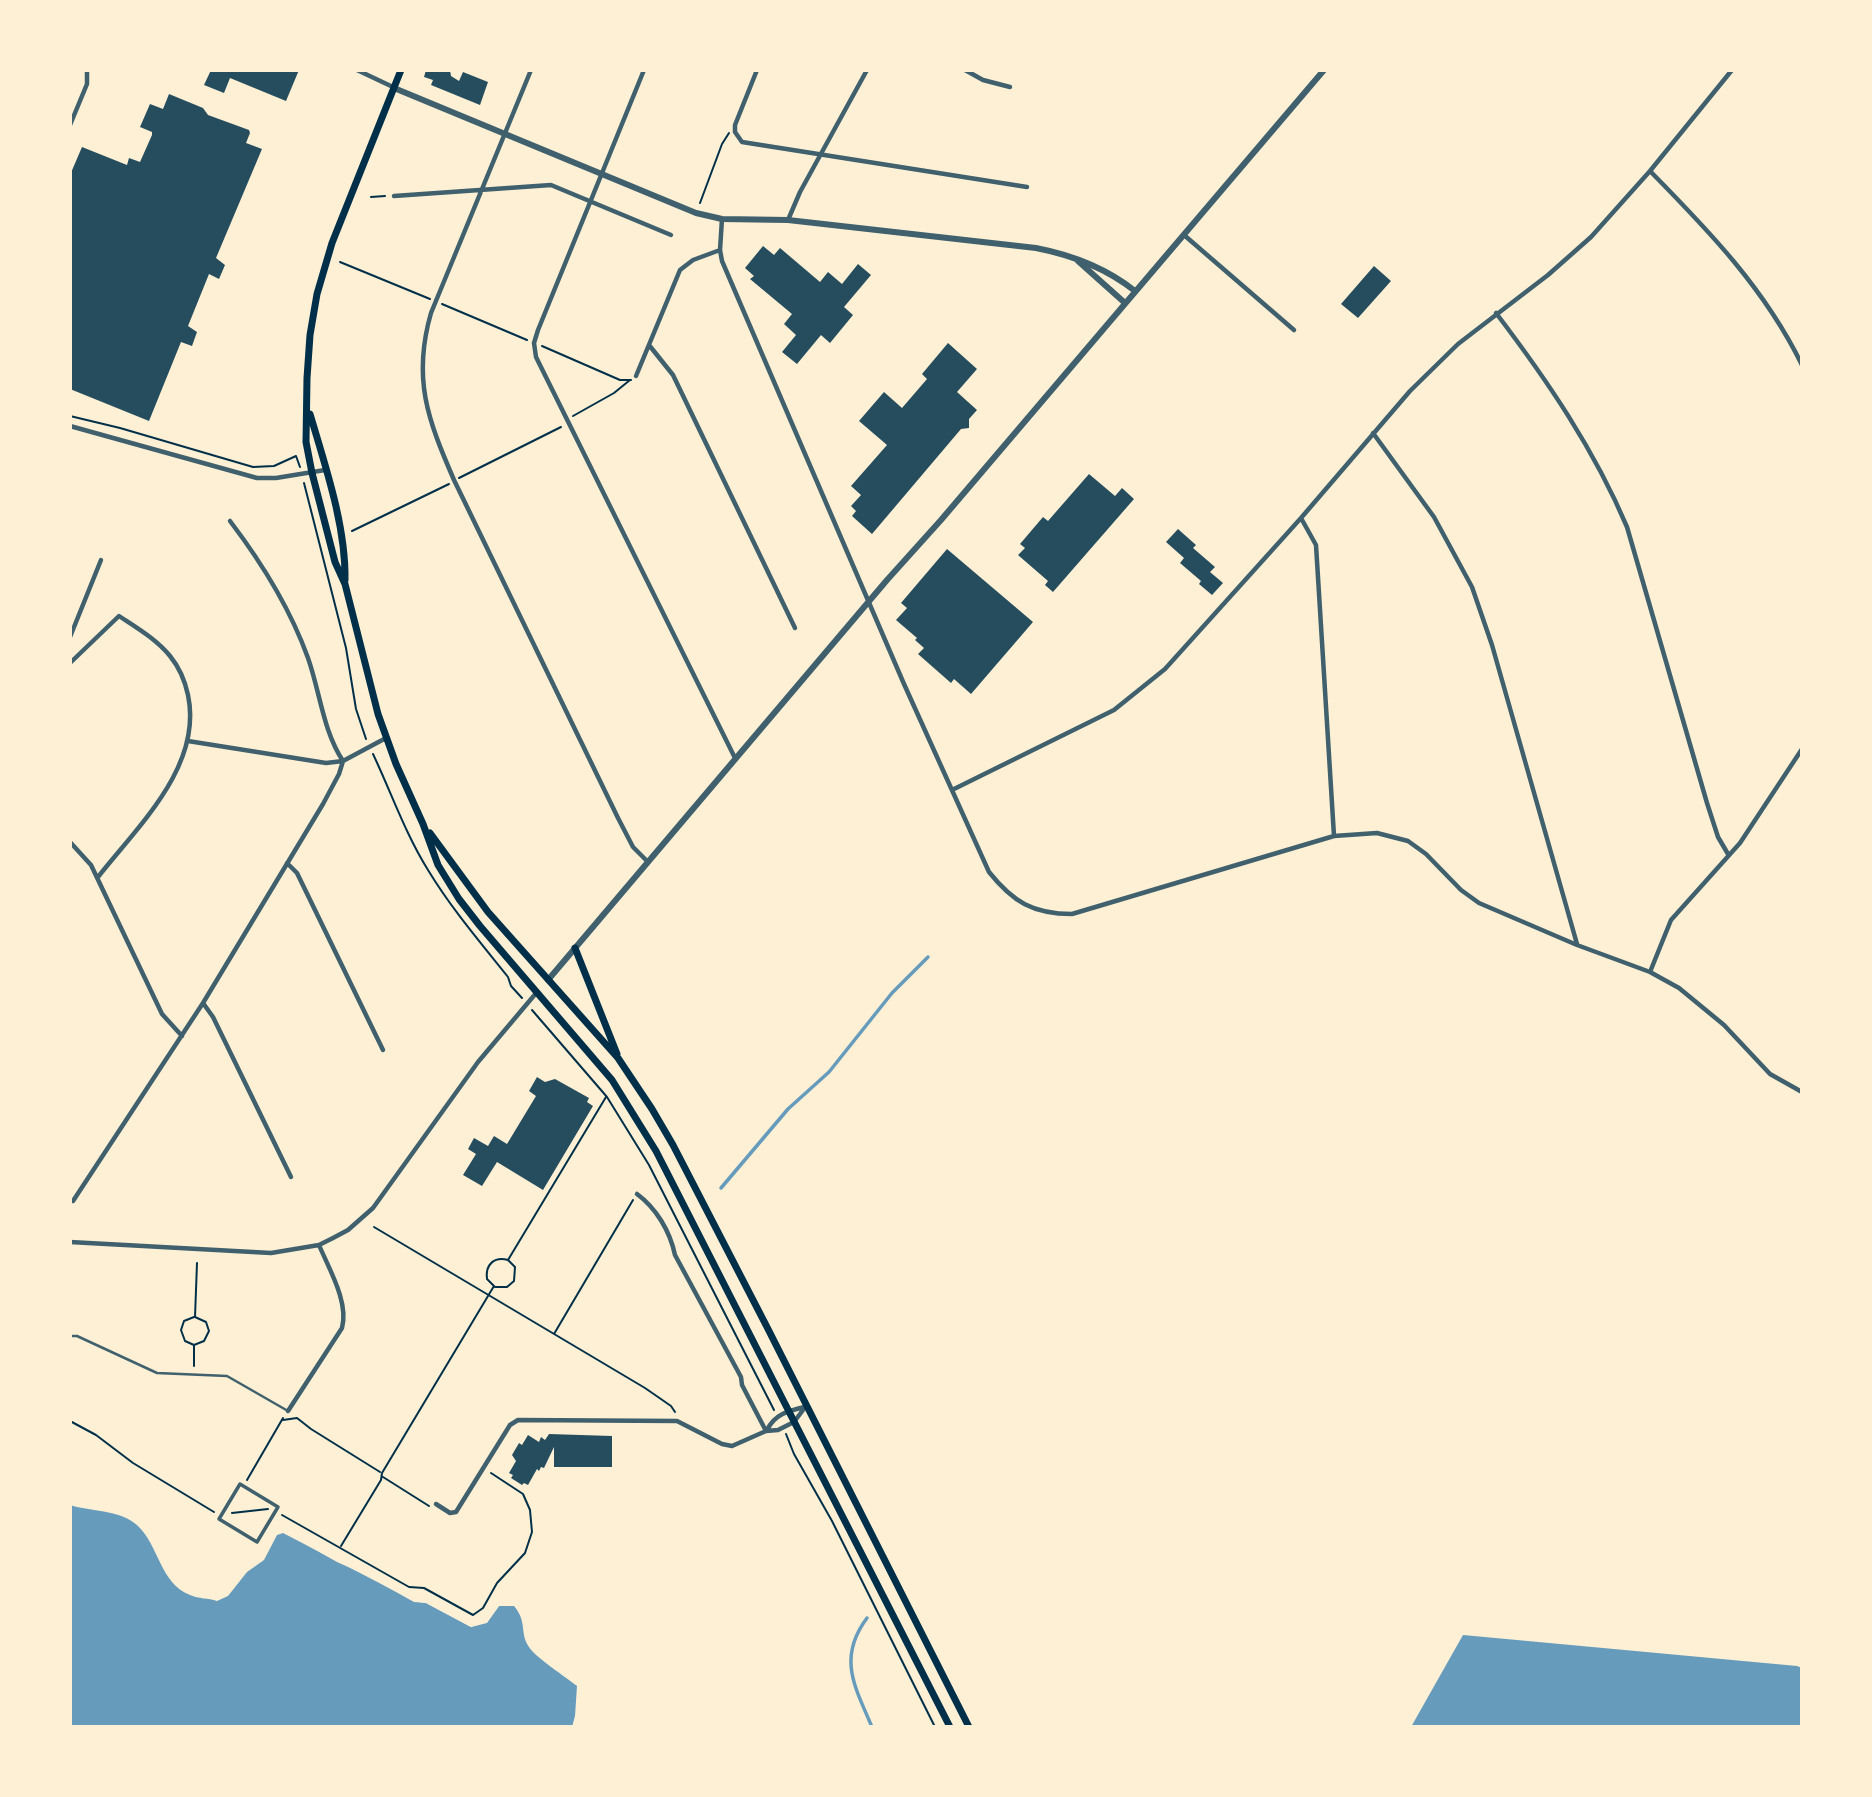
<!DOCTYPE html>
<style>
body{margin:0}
#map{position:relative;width:1872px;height:1797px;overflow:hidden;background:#fdf0d5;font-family:"Alegreya Sans",sans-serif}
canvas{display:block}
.frame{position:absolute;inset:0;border:72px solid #fdf0d5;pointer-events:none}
</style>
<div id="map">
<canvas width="1872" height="1797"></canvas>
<div class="frame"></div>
</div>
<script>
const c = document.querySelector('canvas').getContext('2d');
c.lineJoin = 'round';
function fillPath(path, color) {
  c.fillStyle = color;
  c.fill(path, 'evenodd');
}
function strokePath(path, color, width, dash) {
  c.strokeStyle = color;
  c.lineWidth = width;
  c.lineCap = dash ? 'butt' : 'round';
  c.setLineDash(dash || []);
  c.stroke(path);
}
fillPath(new Path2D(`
 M70,1505C91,1512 120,1509 138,1526C159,1546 160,1583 190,1595C199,1599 208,1598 217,1601L228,1596L247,1572L264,1560L277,1535L283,1533L414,1601L426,1603L471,1627L487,1622L499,1606H514C528,1623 519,1632 529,1647C536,1658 566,1677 577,1686L575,1716L572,1727H70Z
 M1463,1635L1797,1666L1802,1668V1727H1411Z`), '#669bbc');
fillPath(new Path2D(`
 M292,1534L298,1535L345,1563L364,1570L411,1596L428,1600L472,1623L485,1619L496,1604L499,1606L487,1623L471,1627L426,1603L414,1602L362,1573L337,1562L291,1536Z`), '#fdf0d5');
strokePath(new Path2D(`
 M721,1188L788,1109L829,1072L892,993L928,957
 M867,1618C837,1658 855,1687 872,1727`), '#669bbc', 3.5);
fillPath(new Path2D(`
 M211,70H299L286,101L230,78L224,93L204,85Z
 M426,70H450L451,76L459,81L463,72L488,82L480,105L431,85L433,80L424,77Z
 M169,94L203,108L208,115L249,130L250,133L246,143L262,149L216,258L225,265L219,279L209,274L188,326L197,332L192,346L181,342L149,421L70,389V175L82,147L127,165L129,158L140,162L152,135V132L140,127L150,104L163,109Z
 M763,246L774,255L780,248L820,282L828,272L842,284L858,264L871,275L844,307L853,315L830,343L821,335L797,364L782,352L796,335L784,324L792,314L750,279L754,276L745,268Z
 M1374,266L1391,281L1358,318L1341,304Z
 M948,343L977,369L957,392L977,410L969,419V428L961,429L872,534L852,516L856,511L851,506L861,495L851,486L887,445L859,421L884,392L902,408L927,379L922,374Z
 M1089,474L1115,496L1122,488L1134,499L1053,592L1045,585L1048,581L1018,555L1025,548L1020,544L1043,517L1048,521Z
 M1178,529L1196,545L1193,548L1215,567L1210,572L1223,583L1212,595L1199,584L1201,581L1180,563L1184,558L1166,542Z
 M947,549L1033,622L971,694L954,679L951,683L918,654L924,648L915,640L917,638L896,620L907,608L901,603Z
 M537,1077L545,1082L555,1079L589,1098L587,1102L593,1106L543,1190L497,1162L482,1186L463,1175L476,1154L468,1149L474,1138L488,1146L494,1136L507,1144L536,1096L529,1091Z
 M549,1434L612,1436V1467H554V1447L544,1468L541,1467L539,1471L537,1469L528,1485L524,1483L522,1485L511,1478L513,1475L509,1473L516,1461L512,1455L519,1443L522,1445L528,1435L539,1442L541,1437L545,1440Z`), '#264d5e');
strokePath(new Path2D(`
 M371,197L385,196
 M700,203L722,144L729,133
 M340,262L430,299
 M442,304L527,340
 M542,346L620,380H631
 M70,416L120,428L253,467L274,466L296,456L300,467
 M573,416L614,393L630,380
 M459,478L561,427
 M304,483L346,648L356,709L366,739
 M352,531L449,484
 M373,754C391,792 405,833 428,870C451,908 480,942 508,977L511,986L522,998
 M532,1010L607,1097L649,1165L774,1410
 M374,1227L645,1388L671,1406L675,1412
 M495,1287H507L514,1281L515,1267L508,1260L606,1097
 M554,1334L633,1200
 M194,1345L204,1341L209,1331L206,1322L195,1317L197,1263
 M194,1366V1345L185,1341L181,1330L184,1321L194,1317
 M283,1420L297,1418L311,1429L380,1472
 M70,1421L96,1435L133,1463L214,1512
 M786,1434L794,1454L832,1521L935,1727
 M383,1477L429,1506
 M247,1480L283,1418
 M232,1513L268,1509
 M282,1515L409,1587L424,1588L473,1615L483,1608L497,1583L525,1553L532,1532L530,1510L523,1494L491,1473
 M341,1546L381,1480L382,1473L494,1286L487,1279C485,1264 495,1256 508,1260`), '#003049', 2);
strokePath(new Path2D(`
 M70,1336H77L157,1373L227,1376L288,1411`), '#3f606c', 2.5);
strokePath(new Path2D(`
 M240,1484L278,1507L257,1542L219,1519Z`), '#3f606c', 3.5);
strokePath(new Path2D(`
 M357,70L393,87
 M531,70L431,313C412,379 428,420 454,480L618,818L633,847L647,861
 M644,70L538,330L534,343L536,357L735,758
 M757,70L735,125V132L742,142L1027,187
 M965,70L983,80L1010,87
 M70,125L87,84V70
 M1650,171C1709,231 1765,289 1802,365
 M394,196L551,185L671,235
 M722,219L720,250L722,261L904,684L989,872C1013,902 1033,914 1072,914L1334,836L1377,833L1408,841L1426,854L1461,890L1479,903L1577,945L1650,972L1679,988L1724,1025L1770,1074L1802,1092
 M788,220L800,192L867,70
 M1184,235L1294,330
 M1496,313C1547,380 1594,449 1627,527L1707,803L1718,837L1728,854
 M649,345L673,375L795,628
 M636,376L680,270L693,260L720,250
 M70,426L257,478H276L325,470
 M1373,433L1434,517L1472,587L1492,645L1577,944
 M1301,518L1316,545L1334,836
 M230,521C262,563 290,608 308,658C320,692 323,731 343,761
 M70,637L101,560
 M70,663L119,616C137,628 156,639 170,656C179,667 185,681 188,695C203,766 138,826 98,877
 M188,741L326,763L343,761L386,738
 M952,790L1114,710L1165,669L1301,518L1410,391L1458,344L1548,275L1591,237L1650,171L1732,70
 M70,842L91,865L162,1014L182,1036
 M287,863L297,873L383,1050
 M1650,972L1671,920L1740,843L1802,749
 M203,1003L213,1017L291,1177
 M637,1194C656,1208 670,1231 675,1255L741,1377L742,1385L766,1431
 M73,1201L203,1003L323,804L339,774L343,761
 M70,1242L271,1253L319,1245L333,1238L348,1230L373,1208L478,1062L537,992
 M288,1411L342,1328C349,1302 329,1269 319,1245
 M767,1430C775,1414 788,1411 805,1407
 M436,1504L450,1513L456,1512L510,1425L518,1420L677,1421L722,1444L732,1446L766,1431L778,1430L794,1422L806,1406`), '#3f606c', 4.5);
strokePath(new Path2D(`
 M394,88L696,213L722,219L788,220L1036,248C1072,255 1106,268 1135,291
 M1078,261L1125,303
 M548,980L887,580L941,520L1324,70`), '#3f606c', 6);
strokePath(new Path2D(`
 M401,70L332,243L317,294L310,335L307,378L306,442L312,473L335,562L345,584L378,714L396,764L423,824L438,865L459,899L480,926L612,1080L656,1151L950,1727
 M310,414C325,465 346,526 345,580
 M430,833L488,912L618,1058L652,1109L673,1145L768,1329L969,1727
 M575,948L617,1054`), '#003049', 7);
</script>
